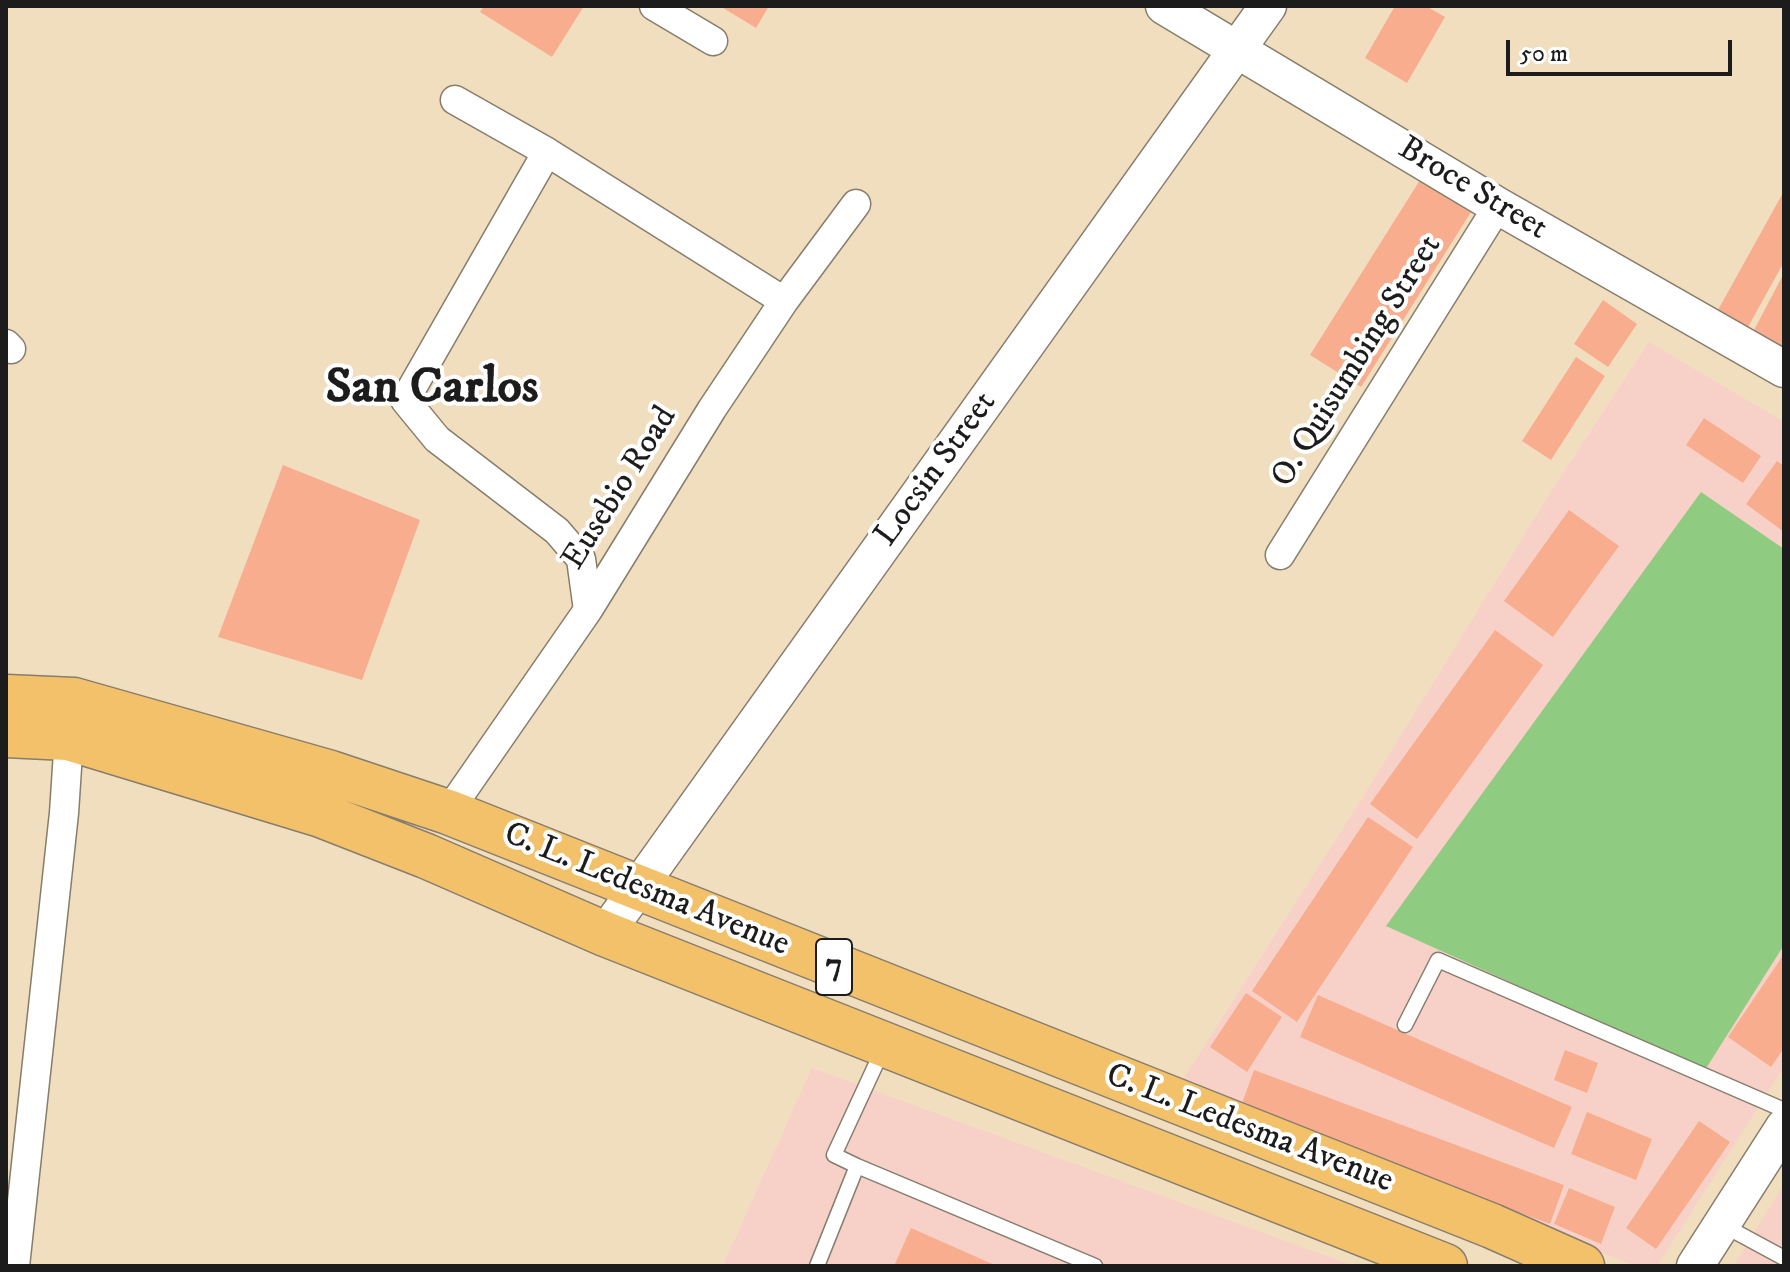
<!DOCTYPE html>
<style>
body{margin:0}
#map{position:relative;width:1790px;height:1272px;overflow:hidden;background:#f0debe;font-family:"IM FELL DW Pica",serif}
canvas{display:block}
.frame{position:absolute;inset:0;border:8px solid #1c1c1c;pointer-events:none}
.scale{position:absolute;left:1506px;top:40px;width:226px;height:36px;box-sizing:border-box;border:4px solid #1c1c1c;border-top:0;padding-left:10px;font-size:24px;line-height:28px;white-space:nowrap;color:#1c1c1c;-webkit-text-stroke:6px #fff;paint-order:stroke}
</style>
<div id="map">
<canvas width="1790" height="1272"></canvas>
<div class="frame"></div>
<div class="scale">50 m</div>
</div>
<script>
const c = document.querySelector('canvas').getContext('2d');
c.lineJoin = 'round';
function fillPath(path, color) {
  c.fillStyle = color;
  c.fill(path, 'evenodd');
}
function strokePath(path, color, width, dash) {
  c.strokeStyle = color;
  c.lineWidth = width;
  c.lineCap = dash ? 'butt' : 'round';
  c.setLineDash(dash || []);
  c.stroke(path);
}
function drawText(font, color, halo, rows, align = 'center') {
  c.font = font + ' "IM FELL DW Pica",serif';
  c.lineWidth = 8;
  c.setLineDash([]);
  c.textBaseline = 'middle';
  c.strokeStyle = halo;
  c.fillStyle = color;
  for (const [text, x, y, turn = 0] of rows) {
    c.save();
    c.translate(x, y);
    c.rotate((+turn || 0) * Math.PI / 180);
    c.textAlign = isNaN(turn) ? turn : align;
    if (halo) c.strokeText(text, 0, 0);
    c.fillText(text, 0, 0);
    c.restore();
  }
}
fillPath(new Path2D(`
 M1649,342L1784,422V1067L1657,1266H1635L1179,1086L1363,797L1551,492Z
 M812,1068L1354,1266H723Z
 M1784,1184V1266H1734Z`), '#f7d1c8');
fillPath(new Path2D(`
 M1701,492L1784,549V945L1705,1070L1386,926Z`), '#8fcc81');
fillPath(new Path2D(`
 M484,6H584L552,57L480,12Z
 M720,6H769L756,28Z
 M1395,6H1426L1445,17L1407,83L1365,58Z
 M1420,180L1471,212L1361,387L1310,355Z
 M1784,191V262L1748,327L1718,310Z
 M1784,273V348L1753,332Z
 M1603,300L1637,324L1608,367L1574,344Z
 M1576,357L1605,376L1551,460L1522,441Z
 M1704,418L1761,456L1743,483L1686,445Z
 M1777,461L1784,466V532L1746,504Z
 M283,465L420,520L362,680L218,637Z
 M1569,510L1619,546L1553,637L1504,601Z
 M1495,630L1543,665L1417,839L1370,804Z
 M1368,817L1413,847L1297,1022L1252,991Z
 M1784,954V1048L1771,1067L1728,1037Z
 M1246,993L1282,1017L1247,1072L1210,1047Z
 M1318,995L1572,1107L1554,1148L1300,1037Z
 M1565,1050L1598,1063L1587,1093L1554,1080Z
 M1254,1070L1564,1185L1550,1224L1240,1109Z
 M1587,1112L1652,1139L1636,1180L1571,1154Z
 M1699,1121L1730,1142L1656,1249L1626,1228Z
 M1569,1188L1615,1207L1601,1244L1554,1224Z
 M911,1228L997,1266H894Z`), '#f8ae8e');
const service = new Path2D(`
 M1405,1025L1438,960L1784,1110
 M857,1166L834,1155L883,1049
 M1721,1224L1784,1258
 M817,1266L857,1166L1095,1266`);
const minor = new Path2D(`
 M654,6L713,41
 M455,100L547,152L784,301
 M547,152L405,400L437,439L557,531L581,559L588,610
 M6,344L11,349
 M1280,555L1498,206
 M448,812L588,610L712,409L784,301L856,204
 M15,1266L64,813L70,722`);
const tertiary = new Path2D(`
 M1164,6L1498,206L1784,369
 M605,934L1268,6
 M1695,1266L1784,1127`);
const trunk = new Path2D(`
 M6,697L74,700L331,773L448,812L1492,1226L1582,1266
 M6,735L68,738L321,815L426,856L605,934L1445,1266`);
strokePath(service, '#867d6d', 17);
strokePath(minor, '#867d6d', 31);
strokePath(tertiary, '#867d6d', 39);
strokePath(trunk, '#867d6d', 47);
strokePath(service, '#fff', 14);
strokePath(minor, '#fff', 28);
strokePath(tertiary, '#fff', 36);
strokePath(trunk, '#f4c16b', 44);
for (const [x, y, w] of [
 [834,967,36]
]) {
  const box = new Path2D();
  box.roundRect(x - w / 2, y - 28, w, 56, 6);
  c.fillStyle = '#fff';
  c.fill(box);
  strokePath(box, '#1c1c1c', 2);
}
drawText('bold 32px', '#1c1c1c', null, [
 ["7",834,967]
]);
drawText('34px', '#1c1c1c', '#fff', [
 ["Broce Street",1472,190,31],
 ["O. Quisumbing Street",1358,362,-58],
 ["Locsin Street",937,470,-54],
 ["Eusebio Road",621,489,-58],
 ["C. L. Ledesma Avenue",646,891,22],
 ["C. L. Ledesma Avenue",1249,1130,21]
]);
drawText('bold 50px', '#1c1c1c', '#fff', [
 ["San Carlos",432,391]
]);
</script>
